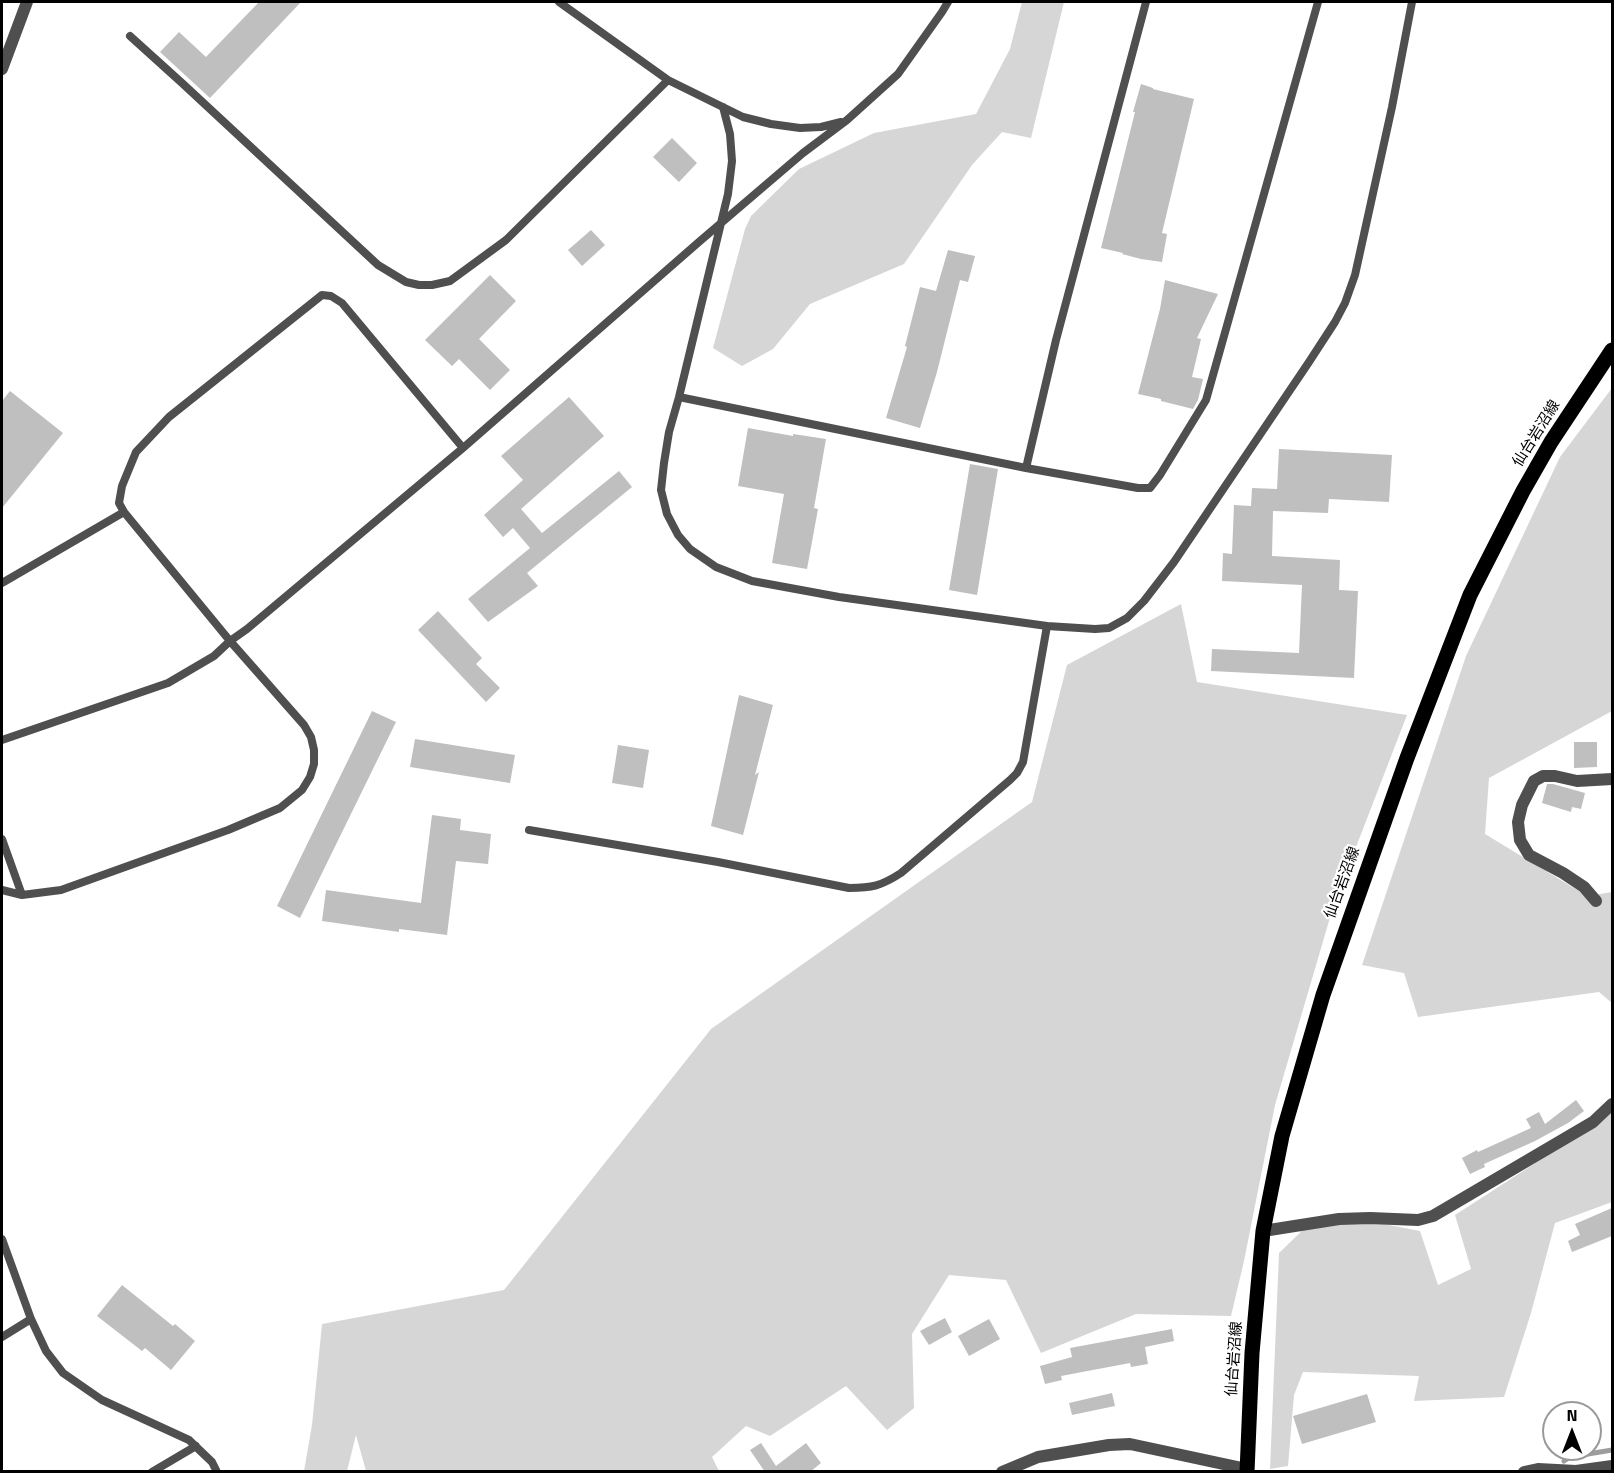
<!DOCTYPE html>
<meta charset="utf-8">
<style>
body{margin:0}
#map{position:relative;width:1614px;height:1473px;overflow:hidden;background:#fff;font-family:"Titillium Web",sans-serif}
canvas{display:block}
.frame{position:absolute;inset:0;border:3px solid #000;pointer-events:none}
.north{position:absolute;left:1542px;top:1401px;width:60px;height:60px;box-sizing:border-box;background:#fff;border:2px solid #999;border-radius:50%;rotate:0deg;font-size:16px;font-weight:700;line-height:24px;text-align:center;color:#000}
.north::after{content:'';display:block;margin:auto;width:21px;height:27px;background:#000;clip-path:polygon(50% 0,100% 100%,50% 72%,0 100%)}
</style>
<div id="map">
<canvas width="1614" height="1473"></canvas>
<div class="frame"></div>
<div class="north">N</div>
</div>
<script>
const c = document.querySelector('canvas').getContext('2d');
c.lineJoin = 'round';
function fillPath(path, color) {
  c.fillStyle = color;
  c.fill(path, 'evenodd');
}
function strokePath(path, color, width, dash) {
  c.strokeStyle = color;
  c.lineWidth = width;
  c.lineCap = dash ? 'butt' : 'round';
  c.setLineDash(dash || []);
  c.stroke(path);
}
function drawText(font, color, halo, rows, align = 'center') {
  c.font = font + ' "Titillium Web","Noto Sans JP",sans-serif';
  c.lineWidth = 4.5;
  c.setLineDash([]);
  c.textBaseline = 'middle';
  c.strokeStyle = halo;
  c.fillStyle = color;
  for (const [text, x, y, turn = 0] of rows) {
    c.save();
    c.translate(x, y);
    c.rotate((+turn || 0) * Math.PI / 180);
    c.textAlign = isNaN(turn) ? turn : align;
    if (halo) c.strokeText(text, 0, 0);
    c.fillText(text, 0, 0);
    c.restore();
  }
}
fillPath(new Path2D(`
 M1022,2H1064L1031,138L1002,132L972,165L904,264L810,304L773,349L742,366L713,348L745,229L751,216L799,169L874,133L976,114L1010,49Z
 M1612,388V711L1489,778L1485,834L1587,896L1612,892V1003L1599,992L1418,1017L1404,973L1362,965L1466,656L1560,457Z
 M1181,604L1197,682L1407,715L1334,904L1275,1105L1244,1261L1231,1316L1136,1314L1041,1353L1006,1280L949,1275L912,1334L914,1408L887,1430L846,1386L770,1436L746,1426L712,1457L719,1471H366L356,1435L347,1471H304L312,1425L322,1324L504,1290L711,1029L1032,802L1067,665Z
 M1612,1103V1202L1555,1223L1531,1313L1504,1397L1414,1401L1419,1376L1303,1372L1294,1395L1288,1466L1270,1469L1279,1253L1307,1226L1368,1221L1420,1231L1438,1285L1471,1269L1455,1215L1596,1124Z`), '#d6d6d6');
strokePath(new Path2D(`
 M1564,1461L1570,1457L1612,1450`), '#9d9d9d', 5);
fillPath(new Path2D(`
 M259,2H301L210,98L160,52L179,32L206,57Z
 M1141,84L1153,88V89L1194,99L1162,233L1167,234L1162,262L1141,259L1122,254L1123,253L1101,248L1135,112H1133Z
 M672,138L697,163L679,182L653,157Z
 M591,230L605,245L582,266L568,250Z
 M948,250L975,256L968,282L960,280L937,372L920,428L886,418L907,347L905,346L920,287L936,291Z
 M490,275L516,301L479,339L510,370L490,390L459,359L452,366L425,340Z
 M1165,280L1218,294L1197,338L1201,339L1192,377L1203,379L1198,400L1193,409L1161,401V399L1138,394L1160,309Z
 M10,391L63,433L2,508V401Z
 M569,397L604,436L521,509L542,533L619,471L632,487L527,573L538,586L488,622L468,599L530,548L513,528L503,537L484,515L523,480L501,456Z
 M748,428L793,436V434L826,439L814,508L818,509L807,569L772,563L784,494L738,486Z
 M1279,449L1392,455L1389,502L1329,499L1328,513L1273,511L1272,556L1340,560L1339,590L1358,591L1354,678L1211,671L1212,649L1299,653L1302,585L1222,581L1223,553L1232,554L1234,505L1251,506L1252,488L1277,489Z
 M970,464L998,469L977,595L949,590Z
 M438,611L482,658L476,664L500,688L486,702L418,630Z
 M739,695L773,705L755,775L759,772L743,835L711,826Z
 M372,711L396,722L300,918L277,906Z
 M415,739L515,755L510,783L410,767Z
 M1574,742H1597V767L1574,768Z
 M618,745L649,750L643,788L612,783Z
 M1547,784H1553L1585,793L1581,809L1572,807L1571,812L1542,803Z
 M432,815L461,819L460,830L491,834L488,864L456,861L447,935L399,929V932L322,921L326,890L421,903Z
 M1576,1100L1584,1111L1568,1123L1535,1141L1484,1164L1485,1167L1470,1174L1462,1158L1477,1150L1478,1152L1531,1128L1526,1119L1539,1112L1545,1124Z
 M1612,1208V1236L1572,1252L1568,1241L1580,1235L1575,1224Z
 M122,1285L173,1326L175,1324L195,1341L171,1370L145,1348L142,1351L97,1316Z
 M945,1318L952,1332L929,1345L920,1331Z
 M989,1319L1000,1339L969,1356L958,1336Z
 M1172,1329L1174,1341L1145,1347L1148,1364L1131,1367L1130,1363L1061,1376L1062,1380L1045,1384L1040,1366L1072,1357L1070,1348Z
 M1112,1393L1115,1406L1072,1415L1069,1403Z
 M1367,1394L1376,1422L1302,1444L1293,1416Z
 M761,1443L776,1466L806,1443L821,1463L810,1472H765L750,1450Z`), '#bfbfbf');
strokePath(new Path2D(`
 M559,2L668,80L743,117L771,124L800,128L821,127L841,122
 M1146,2L1056,340L1026,468L1138,488H1150L1160,475L1206,400L1318,2
 M130,36L182,83L378,265L406,282L419,285H432L450,281L506,240L668,80
 M723,107L730,134L732,161L728,194L679,397L669,432L664,463L661,490L667,514L678,535L690,549L716,567L752,581L839,597L1047,626L1095,629L1109,628L1127,618L1144,601L1174,562L1309,362L1335,322L1345,303L1355,275L1392,107L1412,2
 M679,397L1026,468
 M2,583L124,512
 M2,740L168,683L214,656L230,641L247,629L463,448L700,241L803,153L847,120L898,74L942,12L948,2
 M529,830L718,862L849,888C872,888 881,886 901,873L1010,780L1017,773L1023,762L1047,626
 M2,839L22,895
 M2,890L22,895L61,890L228,830L280,808L302,790L310,777L314,764V750L311,737L304,725L230,641L124,512L119,503L122,486L136,452L169,417L322,295L331,296L342,303L463,448
 M2,1239L31,1319L46,1351L63,1373L102,1400L189,1440L212,1462L217,1472
 M2,1337L31,1319
 M152,1472L196,1446`), '#4f4f4f', 8);
strokePath(new Path2D(`
 M1596,901L1584,887L1563,873L1529,855L1520,840L1518,822L1522,805L1534,781L1543,776H1555L1577,781L1612,779
 M1263,1231L1339,1219L1370,1218L1418,1220L1433,1216L1593,1122L1612,1104
 M1002,1472L1038,1457L1109,1445L1130,1444L1247,1469
 M1524,1472L1538,1469L1576,1471L1612,1466`), '#4f4f4f', 12);
strokePath(new Path2D(`
 M2,69L27,2`), '#4f4f4f', 12);
strokePath(new Path2D(`
 M1247,1472L1252,1353L1263,1231L1282,1136L1323,995L1407,758L1470,595L1523,491L1551,442L1612,350`), '#000', 15);
drawText('15px', '#000', '#fff', [
 ["仙台岩沼線",1537,434,-58],
 ["仙台岩沼線",1343,883,-70],
 ["仙台岩沼線",1235,1359,-86]
]);
</script>
